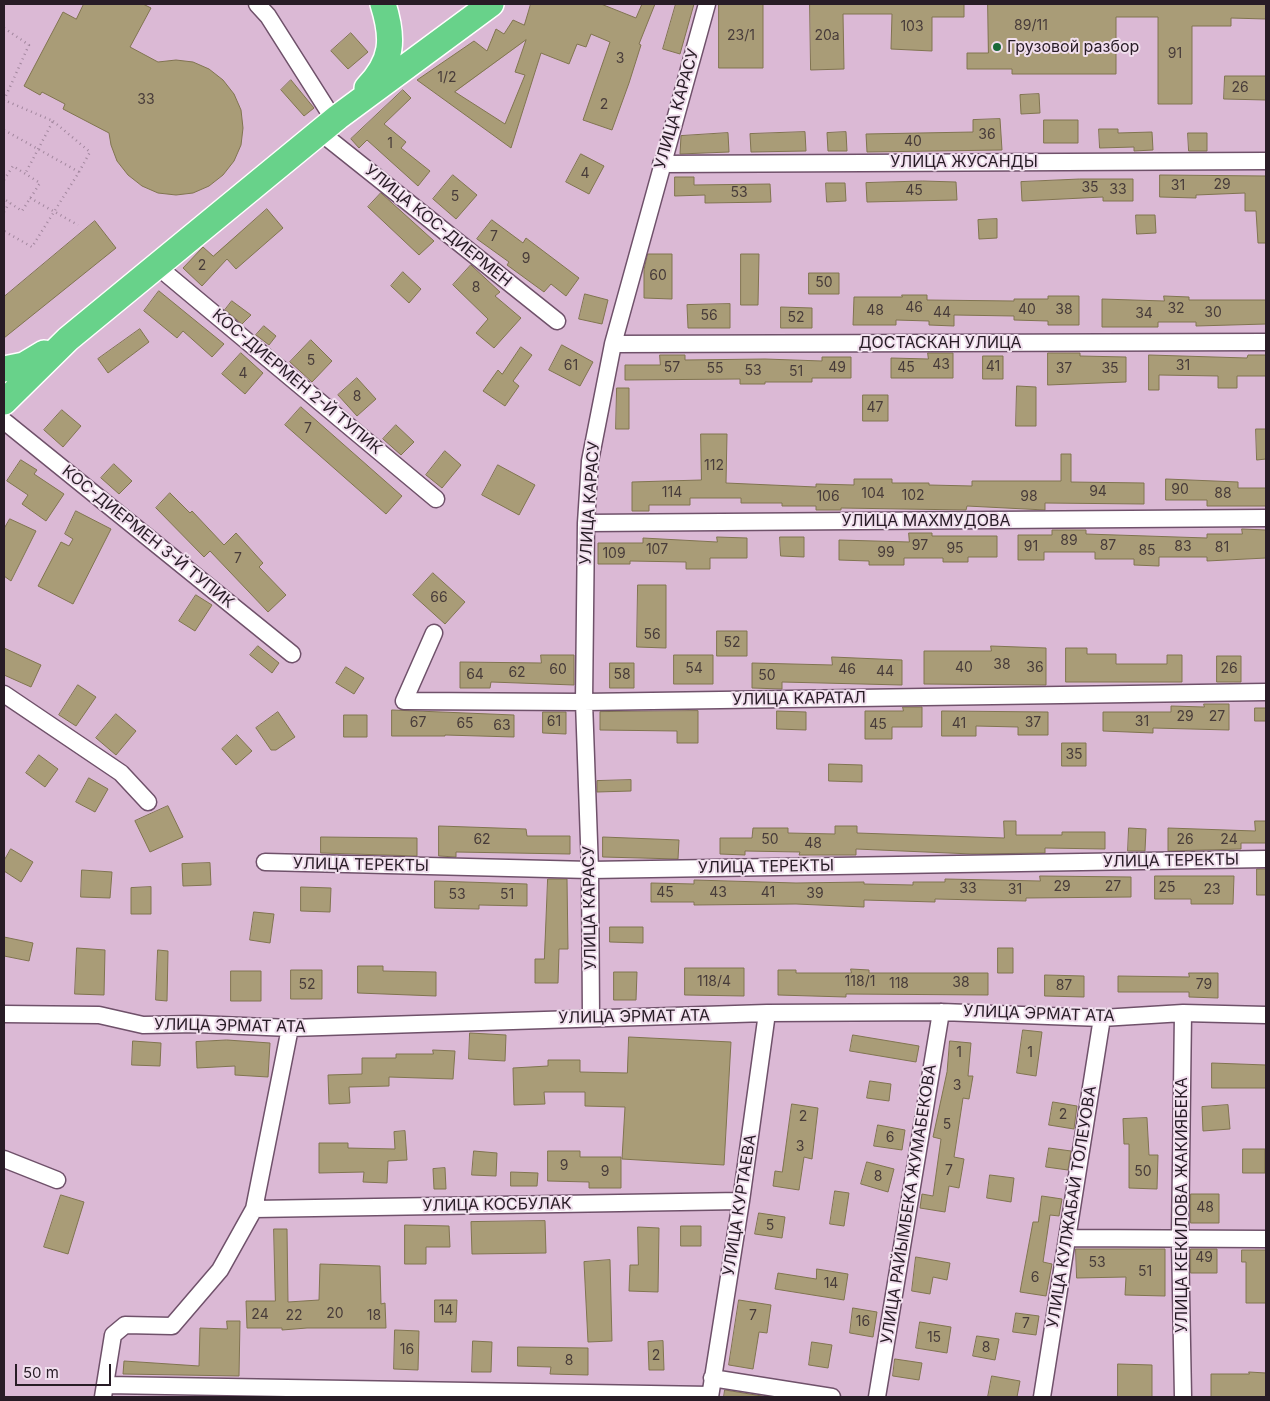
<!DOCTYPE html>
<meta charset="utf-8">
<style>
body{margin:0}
#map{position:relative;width:1270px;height:1401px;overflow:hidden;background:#dbb9d5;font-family:Inter,sans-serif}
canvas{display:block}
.frame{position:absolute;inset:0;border:5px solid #281c26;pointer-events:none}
.scale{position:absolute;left:15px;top:1364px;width:96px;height:22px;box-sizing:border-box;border:2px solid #281c26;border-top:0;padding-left:6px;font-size:15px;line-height:18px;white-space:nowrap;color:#281c26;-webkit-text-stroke:4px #f1dfee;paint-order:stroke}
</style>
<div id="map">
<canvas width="1270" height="1401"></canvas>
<div class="frame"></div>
<div class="scale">50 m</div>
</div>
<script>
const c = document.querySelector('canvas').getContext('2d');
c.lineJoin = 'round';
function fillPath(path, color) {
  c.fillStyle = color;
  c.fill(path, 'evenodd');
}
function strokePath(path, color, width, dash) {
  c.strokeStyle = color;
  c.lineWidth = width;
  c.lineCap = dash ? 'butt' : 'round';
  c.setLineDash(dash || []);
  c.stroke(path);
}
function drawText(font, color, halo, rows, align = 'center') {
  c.font = font + ' Inter,sans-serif';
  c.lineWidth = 4;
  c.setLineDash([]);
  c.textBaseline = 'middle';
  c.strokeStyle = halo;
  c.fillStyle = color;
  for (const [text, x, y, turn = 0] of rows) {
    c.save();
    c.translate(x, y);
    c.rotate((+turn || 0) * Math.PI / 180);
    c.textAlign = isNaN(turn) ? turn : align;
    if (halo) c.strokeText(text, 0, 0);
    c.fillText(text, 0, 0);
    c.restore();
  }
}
const building = new Path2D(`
 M84,4H143L151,8L130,47L158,62L176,60L193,62L209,69L223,80L234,94L241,110L243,128L241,145L234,161L223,175L209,186L193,193L176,195L158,193L142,186L128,175L117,161L111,145L109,133L63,109L65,104L42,92L40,95L24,86L63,12L76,19Z
 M531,4H601L636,18L642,4H655L639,44L641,45L629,83L612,130L583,120L610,42L591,34L586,47L577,44L569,64L541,53L511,148L417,80L474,41L487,51L496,29L504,34L513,20L524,25ZM526,40L515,72L525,75L505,124L455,92Z
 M676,4H694L680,54L663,49Z
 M719,4H763V68H719Z
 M810,4H964V17H932V51L891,49L892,14H843L844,69L811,70Z
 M988,4H1266V19L1231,18V26H1192V104H1158V17H1116V74H1012V69H967V53H988Z
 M351,33L368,52L348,69L331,51Z
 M1225,76H1266V100L1224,99Z
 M291,80L314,108L304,116L281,90Z
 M403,90L411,98L384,124L406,142L401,148L430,171L418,186L367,140L359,148L351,139Z
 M1039,94L1040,113L1021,114L1020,95Z
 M1000,119L1002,150L867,152L866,134L973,132V120Z
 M1044,120H1078V143H1044Z
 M1099,129H1118V133L1152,132L1153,150L1134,151V147L1100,148Z
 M805,132L806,151L751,152L750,134Z
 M846,132L847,151H828L827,133Z
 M728,133L729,152L680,154L681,136Z
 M1188,133H1207V151H1189Z
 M581,154L604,166L589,194L566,182Z
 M453,175L477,195L456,219L433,199Z
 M1160,175L1266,176V243H1258L1256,211H1245V193L1196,195V198L1160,197Z
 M675,177H694V185L770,184L771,202L705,203V195L675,196Z
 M1080,179H1133V201H1103V197L1022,201L1021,182Z
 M923,181L956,182L957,200L867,202L866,183Z
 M826,183H845L846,201L827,202Z
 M381,193L434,241L419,255L368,207Z
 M267,209L283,228L236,269L227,259L202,286L183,268L203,247L213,256Z
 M1136,215H1155L1156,233L1137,234Z
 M997,219V238L979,239L978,220Z
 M492,220L523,243L526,238L579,278L566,296L551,284L544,292L507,265L509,262L477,239Z
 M95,221L116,248L4,338V297Z
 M648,254H672V299L644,298V270Z
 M741,254H759L758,305H741Z
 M471,265L500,292L495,296L521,318L494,348L476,333L488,319L453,285Z
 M403,272L421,289L409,303L391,286Z
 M809,273H839V294H809Z
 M159,291L224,344L212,357L183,331L177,338L144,311Z
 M585,294L608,300L602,324L579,319Z
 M902,295H927V300L1014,301V299H1048V296H1079V325H1048V321L1014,320V316L954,315V326L929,325V321L896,320V325H853L854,297H902Z
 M1164,296L1189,297V300H1266V324L1196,326V322H1158V327H1102V299L1164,301Z
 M232,301L251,315L242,324L225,310Z
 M730,304V328H688L687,305Z
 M781,307L812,308V328H781Z
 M264,326L276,336L269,345L256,335Z
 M140,329L149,342L108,373L98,359Z
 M311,340L332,361L312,382L290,362Z
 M562,345L593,362L580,386L549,370Z
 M521,347L532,355L513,381L519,386L505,406L483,391L498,370L502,374Z
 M241,353L263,373L245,394L222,374Z
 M928,353H953V378H891V358L928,359Z
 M1048,353H1080V356L1126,357V382L1048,385Z
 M660,355H685V360L765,359L822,361V357H851V378H812V382H765V384H740V379L625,380V365H660Z
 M1149,355L1247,358L1248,355H1266V376H1237V388H1218V376L1159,375V390H1149Z
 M983,356H1003V379H983Z
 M357,378L376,399L357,416L338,395Z
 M1017,386L1036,387V426H1016Z
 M617,388H629V429H616Z
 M863,395H888V421H863Z
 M301,407L402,496L386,514L285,425Z
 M62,410L81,426L63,447L44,430Z
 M396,425L414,442L401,455L383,439Z
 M1256,429H1266V459L1257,460Z
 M701,434H727L726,483L816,487V484L854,485V479H892V483H929V485L972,486V481H1061V454H1071V482L1144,483V504L1045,503V510L967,506L966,510L841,508V510H816V506H782V503H741V498H690V505H649V511H632V482L701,480Z
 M445,451L461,465L442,488L426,475Z
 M21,460L37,470L34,474L64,494L46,521L22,504L28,495L7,481Z
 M114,464L132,481L119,494L101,478Z
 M498,465L535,485L519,515L482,495Z
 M1166,479L1238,482V488H1266V506H1207V500H1166Z
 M170,493L190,513L192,511L224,545L236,533L263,563L259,567L286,595L268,612L210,551L204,557L156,508Z
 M76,511L111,529L73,604L38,586L61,542L69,546L73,539L65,534Z
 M10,519L36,531L11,581L4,576V529Z
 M1242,529L1266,530V558L1207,561V557H1159V566L1134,565V559H1095V552H1044V560H1018V535H1052V530H1086V534L1207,538V534H1242Z
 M909,533H932V536H997V557H968V562H943V558H904V565H869V561L839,560V540L909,542Z
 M717,537L747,538V558H710V569H686V562L630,561V564H598V543H643V538L717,542Z
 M780,537H804V557L781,556Z
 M433,573L465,602L445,624L413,595Z
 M638,585H666V648L637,647Z
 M196,595L212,605L195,631L179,621Z
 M717,631H747V656H717Z
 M258,646L279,663L272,673L250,655Z
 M991,646L1046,648V685L924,684V651H991Z
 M4,648L41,665L31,687L4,675Z
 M1066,648H1087V654H1116V664H1167V655H1182V682H1066Z
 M541,655H574V685L491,682L490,688H460V662L541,663Z
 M674,655H713V684H674Z
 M1217,656H1241V682H1217Z
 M832,657L902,660V685L782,682V689L752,688V663L832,665Z
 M610,663H634V688H610Z
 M346,667L364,678L354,694L336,683Z
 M78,685L96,697L76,726L59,715Z
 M1204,704H1229V730L1153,728V733L1103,731V712H1171V706L1204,707Z
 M903,707H922V727H892V739H865V711H903Z
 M1255,708H1266V721H1255Z
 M392,710L514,715V737L445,735V736H392Z
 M698,711V743H677V731L600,730V712Z
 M777,711L806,712V730L777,729Z
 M942,711L1048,712V735H1018V727L976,726V736H942Z
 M278,712L295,737L276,750H271L256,728Z
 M543,712H566V734L543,733Z
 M116,714L136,731L116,755L96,738Z
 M344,715H367V737H344Z
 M237,735L252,751L236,765L222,749Z
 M1062,743H1086V766H1062Z
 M39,755L58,769L45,787L26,773Z
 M829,764L862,765V782L829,781Z
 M89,778L108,789L95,812L76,802Z
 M631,780V791L597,792V781Z
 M168,806L183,837L150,852L135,821Z
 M1004,821H1016V835H1062V832H1105V849L1045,848V853L972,854L856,849V855H799L800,852L745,851V855L720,854V838H752L753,828H788V833L835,834V826H857V833L1004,838Z
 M1255,821H1266V843H1241V849L1168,851V828L1255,831Z
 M439,826L526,829L527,836H570V854L456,852V857L439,856Z
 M1129,828L1146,829L1145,851H1128Z
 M321,837L417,838V856L321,853Z
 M603,837L679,840L678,859L603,857Z
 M11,849L33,862L21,882L4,871V861Z
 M210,863L211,885L183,886L182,864Z
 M1257,869H1266V895H1257Z
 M82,870L112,872L110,898L81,897Z
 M1040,876L1131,877V897L1026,898V901L935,899V902L864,900V907L796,904L694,905V902H651V883L694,884V880L796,883L864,882V884L913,885V882H945V879L1040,881Z
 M1155,876H1234L1233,904H1191V899H1155Z
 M548,879H567L568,949H559L558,983H535V959H544Z
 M435,881L527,884V906L479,905V909L435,908Z
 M151,887V914H131V888Z
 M301,887L331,888L330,912L301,911Z
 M254,912L274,914L270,943L250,940Z
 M610,927H643V943L610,942Z
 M4,937L33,943L29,961L4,956Z
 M77,948L105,950L104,995L75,994Z
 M998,948H1013V973H998Z
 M158,950L168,951L167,1001L156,1000Z
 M358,966H383V971L436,972V996L358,993Z
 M685,968H744V996L685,995Z
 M851,969L869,970V973H988V995L846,994V997L778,995V970H796V973H851Z
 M291,970H322V999H291Z
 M231,971H261V1001H231Z
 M614,972H637L636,1000H614Z
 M1189,973H1218V998L1189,997V992H1118V976L1189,977Z
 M1045,975L1084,976V997L1045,996Z
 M1023,1030L1042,1032L1036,1076L1017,1073Z
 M470,1033L506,1035L505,1061L469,1059Z
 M853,1035L919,1046L916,1062L850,1051Z
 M629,1037L731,1042L724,1165L622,1159L625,1107L585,1106V1092H544L545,1104L514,1105L513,1068L548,1066V1060H580V1072L627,1073Z
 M227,1040L270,1043L268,1077L235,1075V1066L197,1068L196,1042Z
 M133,1041L161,1043L160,1066L132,1065Z
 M950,1041L971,1043L968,1076H973L969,1099L963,1098L954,1157L964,1159L959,1188L949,1186L945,1212L920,1208L922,1194L933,1196L941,1139L933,1137L947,1072Z
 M433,1050L455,1051L453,1079L389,1077V1086L349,1087L350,1103L329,1104L328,1075L362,1074V1058H396V1054H433Z
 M1212,1063L1266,1065V1088H1212Z
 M870,1081L891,1084L889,1101L867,1098Z
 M1053,1102L1077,1106L1074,1129L1049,1125Z
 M792,1104L818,1108L812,1159L804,1157L799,1190L773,1186L775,1171L782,1172Z
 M1228,1105L1230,1129L1203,1131L1202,1107Z
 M1147,1118L1149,1155H1158L1157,1189L1129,1188V1144H1124L1123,1119Z
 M878,1125L905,1130L902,1150L874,1146Z
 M405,1131L407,1160L388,1161L387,1183L363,1182L364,1172L319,1173V1143H348V1148L395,1149L394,1132Z
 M1049,1148L1071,1151L1068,1170L1046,1167Z
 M1243,1149H1265V1173H1243Z
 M474,1151L497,1153L496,1176L472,1175Z
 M548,1151H580V1157H621V1188H589V1182L548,1181Z
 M867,1162L894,1169L888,1192L861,1184Z
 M445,1168L446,1189H434L433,1169Z
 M511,1172L538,1173L537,1186H511Z
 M990,1175L1014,1178L1011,1202L987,1198Z
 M835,1191L849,1193L844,1226L830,1224Z
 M1191,1194H1219V1223H1191Z
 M61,1195L84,1202L68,1254L44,1247Z
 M1042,1196L1062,1199L1059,1216L1050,1215L1043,1262L1052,1264L1046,1296L1020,1292L1033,1222H1038Z
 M759,1213L785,1217L782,1238L755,1234Z
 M545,1221L546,1253L472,1254L471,1222Z
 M405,1225L449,1226L450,1247H426V1264H405Z
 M681,1226H701V1246H681Z
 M638,1227L659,1228L658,1292L629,1291L630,1265H638Z
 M274,1229H287L288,1302L319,1300L320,1264L380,1266L381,1304L385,1303L386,1328H307L282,1330V1328H247L246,1301H275Z
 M1076,1249H1165V1296L1125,1295L1126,1277L1077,1278Z
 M1191,1249H1217V1273H1191Z
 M1242,1250H1266V1303H1246V1262H1242Z
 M916,1257L950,1263L947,1280L933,1277L930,1294L912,1291Z
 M610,1260L612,1341L588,1342L584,1262Z
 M817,1269L848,1274L844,1300L775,1289L778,1273L816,1279Z
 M435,1300H457L456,1322H435Z
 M739,1300L771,1305L767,1333L759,1332L753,1369L729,1365Z
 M853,1308L877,1312L873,1337L850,1333Z
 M1016,1313L1039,1316L1036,1335L1013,1332Z
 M227,1321H240L239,1376L123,1374L124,1361L199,1366L200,1328L227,1329Z
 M920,1322L951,1327L947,1353L916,1348Z
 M395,1330L419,1331L418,1370L394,1369Z
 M977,1336L999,1339L995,1360L973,1356Z
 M473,1341L492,1342L491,1372H472Z
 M663,1341L664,1370H649L648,1342Z
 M812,1342L832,1345L828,1368L809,1365Z
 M518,1347L588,1348V1375L550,1374L551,1367L518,1366Z
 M895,1359L922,1363L919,1380L893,1376Z
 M1118,1364L1152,1365V1397H1118Z
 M1249,1372L1266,1373V1397H1211V1374H1249Z
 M992,1376L1020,1381L1017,1397H988Z
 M725,1390L768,1397H724Z`);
fillPath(building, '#a99c77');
strokePath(building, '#807450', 1);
const minor = new Path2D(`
 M257,4L268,16L334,120
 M320,132L557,321
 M661,164L1266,161
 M157,266L436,499
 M613,344L1266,342
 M4,421L292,654
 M586,523L1266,518
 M434,633L404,701L584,702L1266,692
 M4,694L121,773L148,802
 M265,862L590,870L1266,859
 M1183,1013L1180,1239L1183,1397
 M4,1014L99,1015L143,1025L197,1024L290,1028L767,1013L941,1012L1102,1018L1183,1013L1266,1015
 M591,1017L590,870L584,702L586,523L590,461L613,344L707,4
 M4,1159L57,1180
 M254,1209L741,1201
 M1067,1238L1266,1239
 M712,1378L832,1397
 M106,1385L710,1395
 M103,1397L113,1335L125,1325L172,1326L220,1270L254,1209L290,1028
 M710,1397L741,1201L767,1013
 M877,1397L941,1012
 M1042,1397L1102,1018`);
const highway = new Path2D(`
 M367,88C393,61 394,39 383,4
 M4,369L24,365L44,353
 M4,402L68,339L338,117L491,4`);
strokePath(minor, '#6f516a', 19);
strokePath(highway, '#fff', 28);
strokePath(new Path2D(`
 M4,28L29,45L4,100L53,121L25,174
 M53,121L90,152L79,172
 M4,130L79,172L32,247L4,231
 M4,180L13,166L40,183L22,211L4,199
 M30,198L78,225
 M4,212L9,203`), '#a2879e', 2.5, [1, 4]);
strokePath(minor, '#fff', 16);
strokePath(highway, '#68d28a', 25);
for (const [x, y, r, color] of [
 [997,47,5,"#196939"]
]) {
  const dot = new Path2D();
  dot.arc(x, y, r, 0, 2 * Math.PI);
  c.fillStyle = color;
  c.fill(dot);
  strokePath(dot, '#f1dfee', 2);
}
drawText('14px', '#483c3a', null, [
 ["89/11",1031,26],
 ["103",912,27],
 ["23/1",741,36],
 ["20a",827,36],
 ["91",1175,54],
 ["3",620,59],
 ["1/2",447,78],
 ["26",1240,88],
 ["33",146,100],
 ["2",604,105],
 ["36",987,135],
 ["40",913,142],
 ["1",390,144],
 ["4",585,174],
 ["29",1222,185],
 ["31",1178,186],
 ["35",1090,188],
 ["33",1118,190],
 ["45",914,191],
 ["53",739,193],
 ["5",455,197],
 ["7",494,237],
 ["9",526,259],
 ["2",202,266],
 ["60",658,276],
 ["50",824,283],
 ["8",476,288],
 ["46",914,308],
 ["32",1176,309],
 ["40",1027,310],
 ["38",1064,310],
 ["48",875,311],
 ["44",942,313],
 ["30",1213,313],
 ["34",1144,314],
 ["56",709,316],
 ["52",796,318],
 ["5",311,361],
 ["43",941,365],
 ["61",571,366],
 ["31",1183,366],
 ["41",993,367],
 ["57",672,368],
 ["49",837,368],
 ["45",906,368],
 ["55",715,369],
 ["37",1064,369],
 ["35",1110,369],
 ["53",753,371],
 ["51",796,372],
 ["4",243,374],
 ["8",357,397],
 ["47",875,408],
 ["7",308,429],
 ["112",714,466],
 ["90",1180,490],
 ["94",1098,492],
 ["114",672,493],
 ["104",873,494],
 ["88",1223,494],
 ["102",913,496],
 ["106",828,497],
 ["98",1029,497],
 ["89",1069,541],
 ["97",920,546],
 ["87",1108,546],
 ["91",1031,547],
 ["83",1183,547],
 ["81",1222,548],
 ["95",955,549],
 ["107",657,550],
 ["85",1147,551],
 ["99",886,553],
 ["109",614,554],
 ["7",238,559],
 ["66",439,598],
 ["56",652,635],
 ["52",732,643],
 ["38",1002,665],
 ["40",964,668],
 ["36",1035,668],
 ["54",694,669],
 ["26",1229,669],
 ["60",558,670],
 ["46",847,670],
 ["44",885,672],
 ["62",517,673],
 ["64",475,675],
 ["58",622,675],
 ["50",767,676],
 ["29",1185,717],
 ["27",1217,717],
 ["61",554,722],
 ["31",1142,722],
 ["67",418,723],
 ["37",1033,723],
 ["65",465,724],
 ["41",959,724],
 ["45",878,725],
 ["63",502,726],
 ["35",1074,755],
 ["62",482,840],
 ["50",770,840],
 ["26",1185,840],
 ["24",1229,840],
 ["48",813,844],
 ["29",1062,887],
 ["27",1113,887],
 ["25",1167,888],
 ["33",968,889],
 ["31",1015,890],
 ["23",1212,890],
 ["45",665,893],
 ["43",718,893],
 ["41",768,893],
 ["39",815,894],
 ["53",457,895],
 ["51",507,895],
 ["118/4",714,982],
 ["118/1",860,982],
 ["38",961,983],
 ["118",899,984],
 ["52",307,985],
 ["79",1204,985],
 ["87",1064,986],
 ["1",959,1053],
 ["1",1030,1053],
 ["3",957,1086],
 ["2",1063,1115],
 ["2",803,1117],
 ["5",947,1125],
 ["6",890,1138],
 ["3",800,1147],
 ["9",564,1166],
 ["7",949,1171],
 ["9",605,1172],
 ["50",1143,1172],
 ["8",878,1177],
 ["48",1205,1208],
 ["5",770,1226],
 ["49",1204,1258],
 ["53",1097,1263],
 ["51",1145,1272],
 ["6",1035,1278],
 ["14",831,1284],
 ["14",446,1311],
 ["20",335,1314],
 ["24",260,1315],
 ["22",294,1316],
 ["18",374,1316],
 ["7",753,1316],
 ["16",863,1322],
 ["7",1026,1324],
 ["15",934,1338],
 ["8",986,1348],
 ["16",407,1350],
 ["2",656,1356],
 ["8",569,1361]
]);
drawText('16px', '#281c26', '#f1dfee', [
 ["Грузовой разбор",1007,47]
], 'left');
drawText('16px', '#281c26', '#f1dfee', [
 ["УЛИЦА КАРАСУ",677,109,-74],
 ["УЛИЦА ЖУСАНДЫ",964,162],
 ["УЛИЦА КОС-ДИЕРМЕН",438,226,39],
 ["ДОСТАСКАН УЛИЦА",940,343],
 ["КОС-ДИЕРМЕН 2-Й ТУПИК",297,382,40],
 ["УЛИЦА КАРАСУ",590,503,-86],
 ["УЛИЦА МАХМУДОВА",926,521],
 ["КОС-ДИЕРМЕН 3-Й ТУПИК",148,537,39],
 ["УЛИЦА КАРАТАЛ",799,699,-1],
 ["УЛИЦА ТЕРЕКТЫ",1171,861,-1],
 ["УЛИЦА ТЕРЕКТЫ",361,865,1],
 ["УЛИЦА ТЕРЕКТЫ",766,867,-1],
 ["УЛИЦА КАРАСУ",590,908,-91],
 ["УЛИЦА ЭРМАТ АТА",1039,1014,2],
 ["УЛИЦА ЭРМАТ АТА",634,1017,-1],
 ["УЛИЦА ЭРМАТ АТА",230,1026,1],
 ["УЛИЦА РАЙЫМБЕКА ЖУМАБЕКОВА",909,1204,-81],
 ["УЛИЦА КОСБУЛАК",497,1205,-1],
 ["УЛИЦА КУРТАЕВА",740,1205,-81],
 ["УЛИЦА КЕКИЛОВА ЖАКИЯБЕКА",1182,1205,-90],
 ["УЛИЦА КУЛЖАБАЙ ТОЛЕУОВА",1072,1207,-81]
]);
</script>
